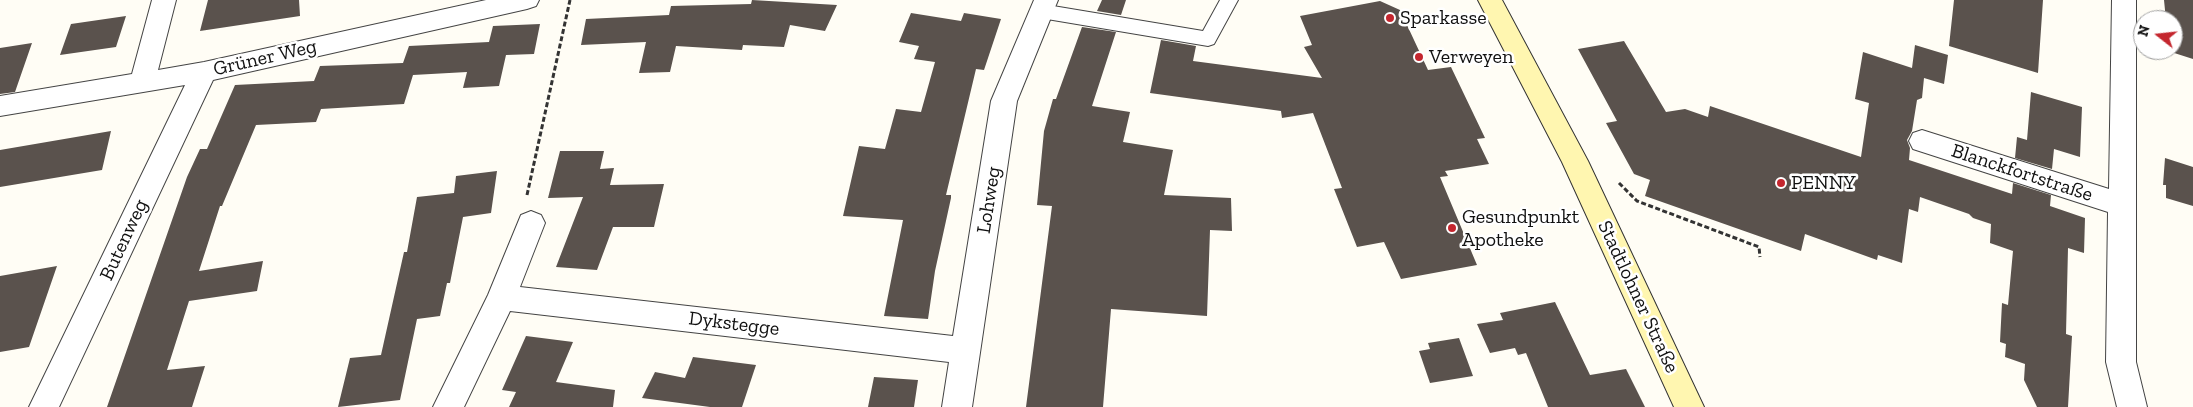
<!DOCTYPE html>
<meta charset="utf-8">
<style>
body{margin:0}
#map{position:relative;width:2193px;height:407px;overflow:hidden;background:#fffdf5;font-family:"Zilla Slab",serif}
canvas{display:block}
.north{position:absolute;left:2133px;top:10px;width:50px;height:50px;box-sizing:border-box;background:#fff;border:1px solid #a0a0a0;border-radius:50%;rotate:286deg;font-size:14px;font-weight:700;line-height:20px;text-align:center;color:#111}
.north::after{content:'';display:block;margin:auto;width:18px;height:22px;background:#c4262e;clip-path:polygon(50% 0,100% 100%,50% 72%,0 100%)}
</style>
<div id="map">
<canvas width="2193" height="407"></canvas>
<div class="north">N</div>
</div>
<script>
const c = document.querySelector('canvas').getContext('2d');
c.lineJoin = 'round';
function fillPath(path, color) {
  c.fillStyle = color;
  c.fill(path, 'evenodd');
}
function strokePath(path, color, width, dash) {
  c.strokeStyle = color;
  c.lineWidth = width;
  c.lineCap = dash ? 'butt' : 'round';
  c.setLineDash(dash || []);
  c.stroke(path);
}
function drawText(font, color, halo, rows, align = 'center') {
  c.font = font + ' "Zilla Slab",serif';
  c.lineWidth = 5;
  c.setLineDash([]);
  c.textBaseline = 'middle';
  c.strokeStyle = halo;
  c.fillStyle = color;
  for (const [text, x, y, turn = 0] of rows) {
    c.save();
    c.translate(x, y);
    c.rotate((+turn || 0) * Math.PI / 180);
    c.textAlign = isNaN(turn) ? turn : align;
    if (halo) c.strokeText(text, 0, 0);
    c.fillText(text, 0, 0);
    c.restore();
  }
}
fillPath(new Path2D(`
 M208,0H299L300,16L200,31Z
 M752,0L837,5L825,31L790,25L784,47L743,45L742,50L676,46L670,72L639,73L646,42L581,45L586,19L669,15L671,6L751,4Z
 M1102,0H1126L1121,15L1097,11Z
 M1954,0H2043L2038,73L1949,46Z
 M2164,0H2193V59L2168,51L2173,50V20H2166Z
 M1380,1L1400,10L1428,70L1451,67L1485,138L1477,139L1489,164L1445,171L1448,176L1440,177L1477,265L1401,279L1384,242L1357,247L1334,189L1342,188L1313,113L1282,118L1281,111L1150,93L1161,40L1196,46L1193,61L1322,78L1304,47L1312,45L1300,16Z
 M911,13L961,21L964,13L1001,19L984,70L976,69L946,195H951V198L935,271L928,319L884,316L903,220L843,216L859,146L885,149L896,109L921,112L935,62L914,59L919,46L899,42Z
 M126,16L116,47L60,55L71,24Z
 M540,24L534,54L506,55L499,86L463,88L467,72L413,75L404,104L321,109L316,122L256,125L222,206H220L199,271L263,261L257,291L189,301L167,370L205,366L192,407H107L187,177L200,149H207L235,85L314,81L320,66L403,63L409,46L489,42L493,26Z
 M1082,27L1116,32L1092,106L1130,112L1123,142L1173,150L1164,195L1231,198L1232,231L1210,230L1207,316L1111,309L1103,407H1026L1052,206L1037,205L1044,131L1053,99H1056Z
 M1624,41L1666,112L1685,109L1708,117L1710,106L1861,157L1869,103L1855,99L1863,52L1912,68L1915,45L1948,55L1944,84L1924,78L1922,98L1917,100L1912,131L1907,140L1910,148L1909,160L2012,194L2013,183L2051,195L2050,206L2085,218L2084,253L2068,248L2066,334L2072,336L2068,407H2037L2024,380L2025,364L2005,357L2006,344L2000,342L2002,303L2008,305L2013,251L1990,243L1991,224L1973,218L1969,214L1920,197L1918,212L1909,209L1902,263L1878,255L1877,260L1805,234L1801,251L1645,196L1650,180L1634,174L1606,123L1617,121L1578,49Z
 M32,43L15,92L0,94V48Z
 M2031,92L2082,107L2080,157L2054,149L2052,169L2015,158L2017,137L2027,140Z
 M111,131L102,170L0,187V150Z
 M560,151H604L600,169L614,168L610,185L664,184L654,227H613L597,270L556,267L583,197L548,198Z
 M2165,158L2193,167V206L2166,198V185H2163Z
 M497,171L491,213L463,217L450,283H447L440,316L417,319L400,400L338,407L350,358L381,355L404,252H407L417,197L454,193L456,176Z
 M57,266L29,347L0,352V276Z
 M1555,302L1590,375L1626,369L1645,407H1548L1526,353L1518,355L1515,348L1490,353L1477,324L1503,320L1500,313Z
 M526,336L573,342L556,382L615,390L613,407H509L516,392L502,390Z
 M1459,338L1473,376L1430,383L1419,351L1430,349L1428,343Z
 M693,357L756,365L742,407H710L642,398L655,372L685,378Z
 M874,377L918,380L914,407H868Z`), '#5a524d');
const lane = new Path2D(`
 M1220,0H1238L1214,44L1208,46L1041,18L1035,16L1032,11L1035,6L1041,4L1203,31Z`);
const street = new Path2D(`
 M152,0H176L158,70L204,62L486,0H539L536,6L527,9L213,80L59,407H29L185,85L0,116V96L132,74Z
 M1034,0H1058L1017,101L972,407H942L949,362L510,311L464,407H433L488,295L521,215L531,211L541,215L545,223L520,287L953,336L991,101Z
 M2112,0H2136V362L2147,407H2117L2106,362L2108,212L1913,149L1909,141L1913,133L1922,130L2109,189Z`);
const secondary = new Path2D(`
 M1478,0H1502L1588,161L1704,407H1674L1562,162Z`);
strokePath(lane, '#444', 2);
strokePath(street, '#444', 2);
strokePath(secondary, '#333', 2);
strokePath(new Path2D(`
 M1619,183L1637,201L1759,247L1760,257
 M527,195L570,0`), '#333', 3, [5, 2.5]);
fillPath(lane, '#fff');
fillPath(street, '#fff');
fillPath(secondary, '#fff6b0');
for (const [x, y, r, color] of [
 [1390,18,5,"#c4262e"],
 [1419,57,5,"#c4262e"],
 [1781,183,5,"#c4262e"],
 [1452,228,5,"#c4262e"]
]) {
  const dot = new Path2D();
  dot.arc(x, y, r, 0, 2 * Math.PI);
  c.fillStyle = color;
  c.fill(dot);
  strokePath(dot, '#fff', 2);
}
drawText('20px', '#111', '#fff', [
 ["Sparkasse",1400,18],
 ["Verweyen",1429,57],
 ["PENNY",1791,183],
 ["Gesundpunkt",1462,217],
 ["Apotheke",1462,240]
], 'left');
drawText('20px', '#111', '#fff', [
 ["Grüner Weg",265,58,-13],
 ["Blanckfortstraße",2022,173,18],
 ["Lohweg",989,200,-81],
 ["Butenweg",124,240,-65],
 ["Stadtlohner Straße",1638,297,65],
 ["Dykstegge",734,324,7]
]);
</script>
